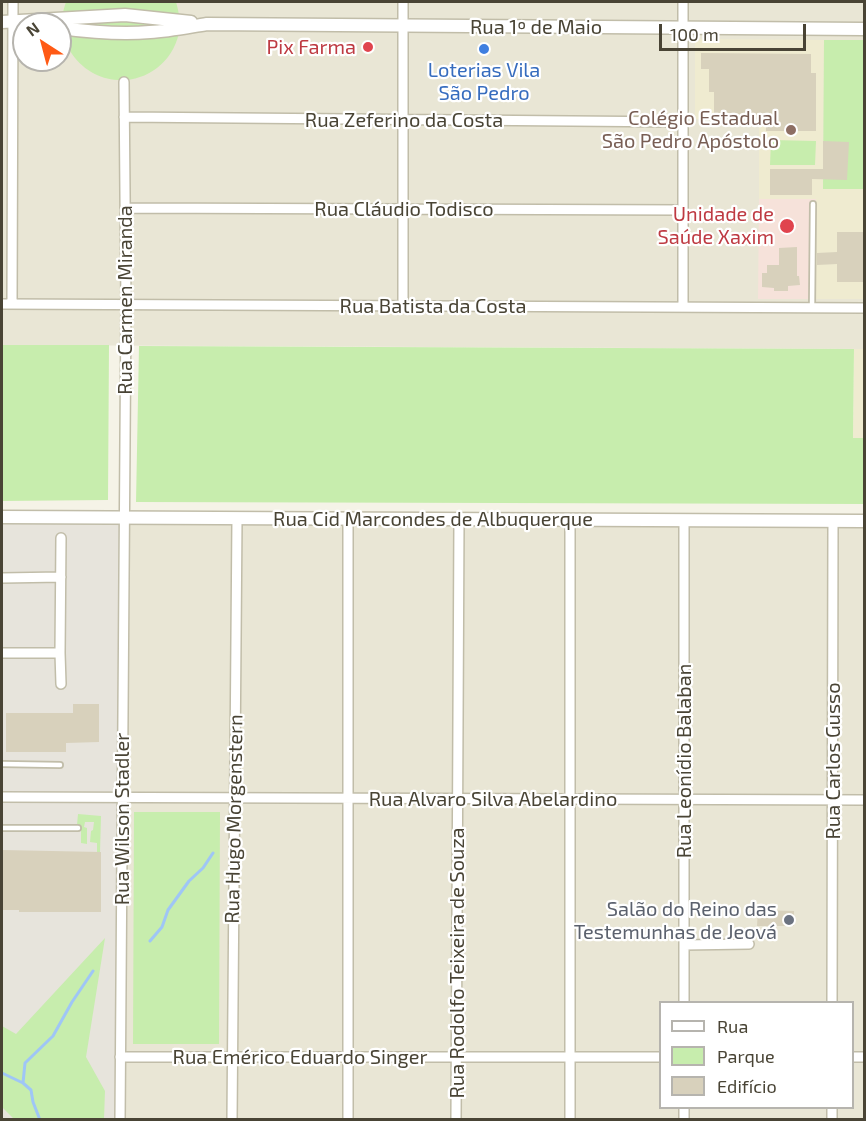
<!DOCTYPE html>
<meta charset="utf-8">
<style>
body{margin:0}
#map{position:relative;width:866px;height:1121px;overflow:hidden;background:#f5f3e7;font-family:"Exo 2",sans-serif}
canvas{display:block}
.frame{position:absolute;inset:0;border:3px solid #494435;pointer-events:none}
.legend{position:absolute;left:659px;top:1001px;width:195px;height:108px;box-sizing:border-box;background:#fff;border:2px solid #b6b4ae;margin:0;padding:8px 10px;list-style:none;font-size:18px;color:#494435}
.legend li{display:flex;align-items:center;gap:12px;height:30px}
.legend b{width:30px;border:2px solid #b6b4ae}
.north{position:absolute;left:12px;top:12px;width:60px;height:60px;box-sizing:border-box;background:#fff;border:2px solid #b6b4ae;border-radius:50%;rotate:324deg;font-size:16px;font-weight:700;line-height:24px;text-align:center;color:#494435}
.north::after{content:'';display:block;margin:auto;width:21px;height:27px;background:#ff5a15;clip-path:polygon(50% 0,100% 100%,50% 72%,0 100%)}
.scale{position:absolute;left:659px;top:24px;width:147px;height:27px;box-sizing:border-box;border:3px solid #494435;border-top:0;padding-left:8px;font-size:18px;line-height:21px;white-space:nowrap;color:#494435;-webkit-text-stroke:4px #fff;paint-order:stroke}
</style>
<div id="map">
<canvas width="866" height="1121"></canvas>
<div class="frame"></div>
<ul class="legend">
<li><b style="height:8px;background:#fff"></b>Rua</li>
<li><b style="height:16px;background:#c7edad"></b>Parque</li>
<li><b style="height:16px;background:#d8d1bc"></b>Edifício</li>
</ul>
<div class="north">N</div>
<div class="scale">100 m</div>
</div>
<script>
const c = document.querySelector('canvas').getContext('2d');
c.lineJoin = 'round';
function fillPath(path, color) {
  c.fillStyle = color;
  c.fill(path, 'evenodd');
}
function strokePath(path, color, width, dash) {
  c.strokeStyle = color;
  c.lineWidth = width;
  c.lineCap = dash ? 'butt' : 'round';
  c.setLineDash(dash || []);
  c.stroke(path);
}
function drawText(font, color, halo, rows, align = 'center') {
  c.font = font + ' "Exo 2",sans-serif';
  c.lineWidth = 4.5;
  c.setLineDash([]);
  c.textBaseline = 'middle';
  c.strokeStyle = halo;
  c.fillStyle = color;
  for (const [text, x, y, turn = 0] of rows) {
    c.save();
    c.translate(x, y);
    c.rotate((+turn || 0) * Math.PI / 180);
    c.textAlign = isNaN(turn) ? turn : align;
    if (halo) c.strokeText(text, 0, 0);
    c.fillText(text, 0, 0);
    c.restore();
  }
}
fillPath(new Path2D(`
 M2,2H864V349L2,345ZM24,24H60V60H24Z
 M124,518L864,521V1119L120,1120ZM660,1002H852V1108H660Z`), '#e9e6d5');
fillPath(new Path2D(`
 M2,517L124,518L120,1119L2,1120Z`), '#e7e4dc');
fillPath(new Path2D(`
 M695,39L824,40L823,188L864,189V299H815L816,200L759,199V119H695Z
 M854,349H864V438H853Z`), '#efebd0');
fillPath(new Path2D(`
 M759,199H816L815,299H758Z`), '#f6e2da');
fillPath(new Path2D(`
 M66,2H176C179,12 181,23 179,33C167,85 102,97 72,54C60,35 59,22 66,2Z
 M824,40H864V189H823Z
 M771,140L816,141L815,165H770Z
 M2,345H109L108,500L2,501Z
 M139,346L854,349L853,438H864V504L136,502Z
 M134,812H220L219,1044H133Z
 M78,814L101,816L100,853H97V843L90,842L91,831L93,830L94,822H85L84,827L87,828V844L81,843V825H77Z
 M105,938L86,1057L105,1091L104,1119H14L2,1107V1026L16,1034Z`), '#c7edad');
strokePath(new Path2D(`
 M150,941L162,927L168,910L189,881L203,868L213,853
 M2,1073L23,1083L31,1090L33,1102L40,1120
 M23,1083L25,1063L53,1036L72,1002L93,971`), '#9fc6f6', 3);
fillPath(new Path2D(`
 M701,53L811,54V73H816V131H766V119H714V92H709V69H701Z
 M823,141L849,142L847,180L812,179V195H770V169H823Z
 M837,232H864V282H837V264L817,265V253L837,252Z
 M797,247V276H799L800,285L788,286V291H774V288L762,287V273H767V265H779V248Z
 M73,704H99V742L66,743V752H6V713H73Z
 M2,850L101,852V912H19V910H2Z
 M758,910L794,911V926H757Z`), '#d8d1bc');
const service = new Path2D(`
 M812,308L813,204
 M2,764L60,765
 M2,828H78`);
const minor = new Path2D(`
 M683,2V307
 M124,117L683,122
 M125,208L683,210
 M2,304L864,308
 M12,304L13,2
 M403,306V2
 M684,520V1002
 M61,538L60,653L61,684
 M2,578L61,577
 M2,653H60
 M2,797L864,800
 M684,945L749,944
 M832,1002L833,520
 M120,1057H660
 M852,1057H864
 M684,1108V1120
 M120,1120L126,304L124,82
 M232,1120L237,518
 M348,1120V519
 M456,1120L459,519
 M570,1120V520
 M832,1120V1108`);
const tertiary = new Path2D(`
 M2,22L125,15L191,22
 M60,28C90,32 120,35 150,32C169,31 188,27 207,24L864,29
 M2,517L864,521`);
strokePath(service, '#c1bda9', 8);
strokePath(minor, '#c1bda9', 12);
strokePath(tertiary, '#c1bda9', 15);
strokePath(service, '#fff', 4.5);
strokePath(minor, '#fff', 9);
strokePath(tertiary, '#fff', 12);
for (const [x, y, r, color] of [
 [368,47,6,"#e0444e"],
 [484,49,6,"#3f7fe0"],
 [791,130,6,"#8d6e63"],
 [787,226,8,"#e0444e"],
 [789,920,6,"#6b7280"]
]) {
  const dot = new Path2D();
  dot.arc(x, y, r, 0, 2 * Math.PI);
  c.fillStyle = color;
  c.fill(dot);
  strokePath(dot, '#fff', 2);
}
drawText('20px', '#494435', '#fff', [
 ["Rua 1º de Maio",536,27],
 ["Rua Zeferino da Costa",404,120],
 ["Rua Cláudio Todisco",404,209],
 ["Rua Carmen Miranda",125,300,-90],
 ["Rua Batista da Costa",433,306],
 ["Rua Cid Marcondes de Albuquerque",433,519],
 ["Rua Leonídio Balaban",684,761,-90],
 ["Rua Carlos Gusso",833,761,-90],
 ["Rua Alvaro Silva Abelardino",493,799],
 ["Rua Wilson Stadler",122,819,-90],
 ["Rua Hugo Morgenstern",234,819,-89],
 ["Rua Rodolfo Teixeira de Souza",457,963,-90],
 ["Rua Emérico Eduardo Singer",300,1057]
]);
drawText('20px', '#be3a42', '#fff', [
 ["Pix Farma",356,47],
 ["Unidade de",774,214],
 ["Saúde Xaxim",774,237]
], 'right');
drawText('20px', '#366cbe', '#fff', [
 ["Loterias Vila",484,70],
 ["São Pedro",484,93]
]);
drawText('20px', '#785e54', '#fff', [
 ["Colégio Estadual",779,118],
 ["São Pedro Apóstolo",779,141]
], 'right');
drawText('20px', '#5b616d', '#fff', [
 ["Salão do Reino das",777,909],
 ["Testemunhas de Jeová",777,932]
], 'right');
</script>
